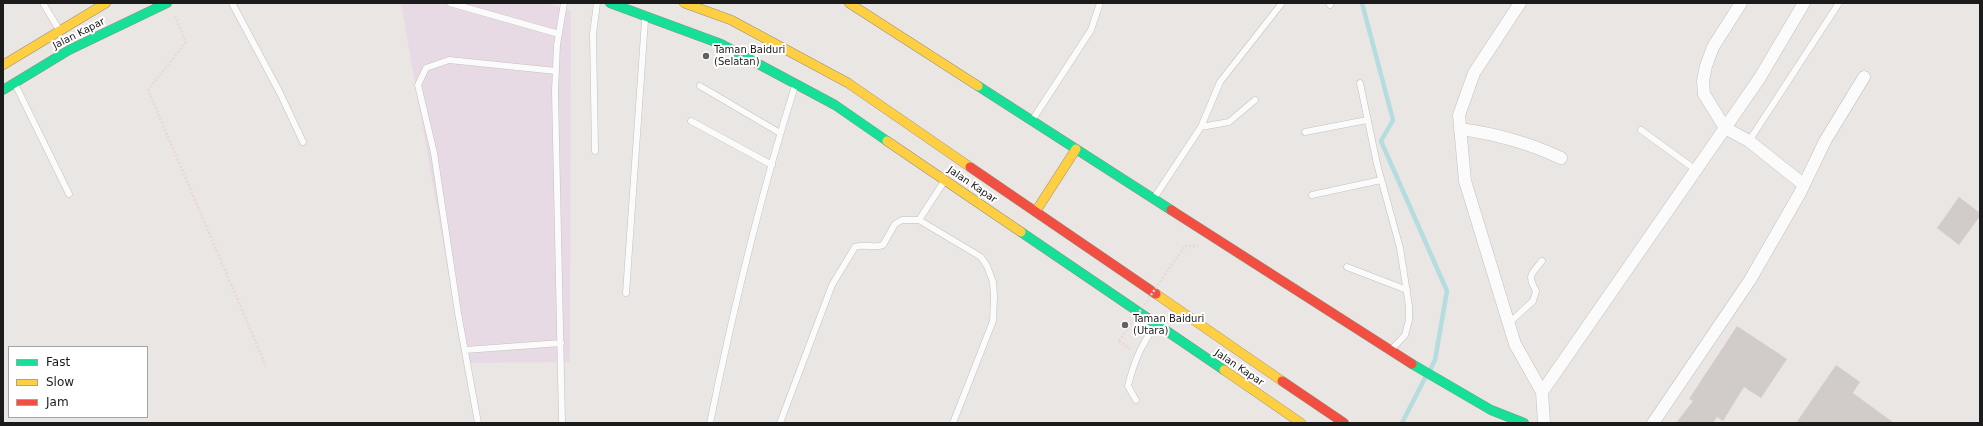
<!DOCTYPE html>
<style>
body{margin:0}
#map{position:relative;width:1983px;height:426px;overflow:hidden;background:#eae6e3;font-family:"DejaVu Sans",sans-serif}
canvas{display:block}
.frame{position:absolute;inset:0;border:4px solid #1b1b1b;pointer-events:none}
.legend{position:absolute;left:8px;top:346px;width:140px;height:72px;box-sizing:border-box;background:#fff;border:1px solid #a4a4a4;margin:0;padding:5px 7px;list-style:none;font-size:12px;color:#1b1b1b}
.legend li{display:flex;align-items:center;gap:8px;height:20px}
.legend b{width:20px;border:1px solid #a4a4a4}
</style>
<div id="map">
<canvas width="1983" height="426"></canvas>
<div class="frame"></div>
<ul class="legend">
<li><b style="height:5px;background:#16e098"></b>Fast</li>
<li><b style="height:5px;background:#ffcf43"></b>Slow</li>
<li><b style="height:5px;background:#f24e42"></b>Jam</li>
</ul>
</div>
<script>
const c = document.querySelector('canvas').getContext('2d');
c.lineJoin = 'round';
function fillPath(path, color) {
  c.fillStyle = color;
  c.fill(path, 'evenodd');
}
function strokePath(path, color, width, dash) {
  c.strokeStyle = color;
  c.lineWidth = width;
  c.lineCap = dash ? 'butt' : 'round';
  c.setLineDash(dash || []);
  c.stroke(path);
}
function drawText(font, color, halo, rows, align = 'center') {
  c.font = font + ' "DejaVu Sans",sans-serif';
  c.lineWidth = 4;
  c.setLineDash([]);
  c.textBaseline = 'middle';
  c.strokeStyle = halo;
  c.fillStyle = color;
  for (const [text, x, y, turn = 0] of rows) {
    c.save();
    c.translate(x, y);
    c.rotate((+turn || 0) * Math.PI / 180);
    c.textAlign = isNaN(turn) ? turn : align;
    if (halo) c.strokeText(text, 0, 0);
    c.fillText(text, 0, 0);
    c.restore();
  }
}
fillPath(new Path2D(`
 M401,3H546L571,11L570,362L464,363Z`), '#e8dae5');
strokePath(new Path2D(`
 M1362,3L1393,120L1381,141L1447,291L1435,360L1430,370
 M1402,423L1426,376`), '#b5dddf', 4.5);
fillPath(new Path2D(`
 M1959,197L1980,213V216L1959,245L1937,228Z
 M1737,326L1787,359L1761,398L1744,387L1723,421L1717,417L1713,423H1676L1693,401L1689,399Z
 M1836,365L1860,382L1853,393L1894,423H1796Z`), '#d1ccca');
const lane = new Path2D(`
 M43,3L58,28
 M232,3L280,93L303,142
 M450,3L559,34
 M1329,3L1330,5
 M1360,83L1377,164L1400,248L1409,306V320L1405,335L1391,350
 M16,86L69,194
 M700,86L780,133
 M1033,119L1091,30L1100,3
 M691,121L772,165
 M1201,127L1229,122L1255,100
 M1641,130L1696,170
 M1305,132L1367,120
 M1749,141L1839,3
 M595,151L593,34L597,3
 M1312,195L1381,180
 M1154,198L1201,127L1220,82L1282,3
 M919,220L943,183
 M1347,267L1407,290
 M626,293L645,20
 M1509,323L1533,301L1536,291C1527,275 1531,274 1542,261
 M465,350L561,343
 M1136,400L1128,386C1134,362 1140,347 1155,326
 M478,423L458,313L434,153L418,85L426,68L449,60L556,71
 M562,423L555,91L557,45L564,3
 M710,423C733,310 760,196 795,86
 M780,423L832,285L855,247C864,243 874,249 883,245L895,224L902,220H919L981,257L987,266L993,282L994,297L993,321L953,423`);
const street = new Path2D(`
 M1520,3L1474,73L1459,115L1465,181L1515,344L1542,392L1544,423
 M1741,3L1713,47L1706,66L1703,81L1704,94L1725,128L1749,141L1803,184
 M1460,129C1497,134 1527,142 1561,158
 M1542,392L1759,79L1804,3
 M1653,423L1750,280L1800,193L1825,141L1864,77`);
const fast = new Path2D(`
 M610,3L721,44L835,105L887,141
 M978,86L1171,210
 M3,90L69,50L167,3
 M1021,232L1224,370
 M1412,364L1491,410L1524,423`);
const slow = new Path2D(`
 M684,3L731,20L848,83L970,167
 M849,3L978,86
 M3,65L106,3
 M887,141L1021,232
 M1036,211L1076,149
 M1156,294L1282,381
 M1224,370L1301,423`);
const jam = new Path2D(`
 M970,167L1156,294
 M1171,210L1412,364
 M1282,381L1344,423`);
strokePath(lane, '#c2c1bf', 7);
strokePath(street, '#c2c1bf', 13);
strokePath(fast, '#94917b', 10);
strokePath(slow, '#94917b', 10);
strokePath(jam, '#94917b', 10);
strokePath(new Path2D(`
 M175,16L186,42L148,90L266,366
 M1185,246H1198
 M1119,341L1130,349`), '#ead7d7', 2.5, [2, 2]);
strokePath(lane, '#fcfbfb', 6);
strokePath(street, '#fcfbfb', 12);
strokePath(fast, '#16e098', 9);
strokePath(slow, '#ffcf43', 9);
strokePath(jam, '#f24e42', 9);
strokePath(new Path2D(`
 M1119,341L1185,246`), '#ead7d7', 2.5, [2, 2]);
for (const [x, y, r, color] of [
 [706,56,4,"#636261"],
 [1125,325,4,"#636261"]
]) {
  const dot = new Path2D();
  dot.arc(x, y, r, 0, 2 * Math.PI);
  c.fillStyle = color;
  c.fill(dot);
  strokePath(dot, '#fff', 1.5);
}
drawText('10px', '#1b1b1b', '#fff', [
 ["Jalan Kapar",79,34,-27],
 ["Jalan Kapar",972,185,34],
 ["Jalan Kapar",1239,368,34]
]);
drawText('10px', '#1b1b1b', '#fff', [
 ["Taman Baiduri",714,50],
 ["(Selatan)",714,62],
 ["Taman Baiduri",1133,319],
 ["(Utara)",1133,331]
], 'left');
</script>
